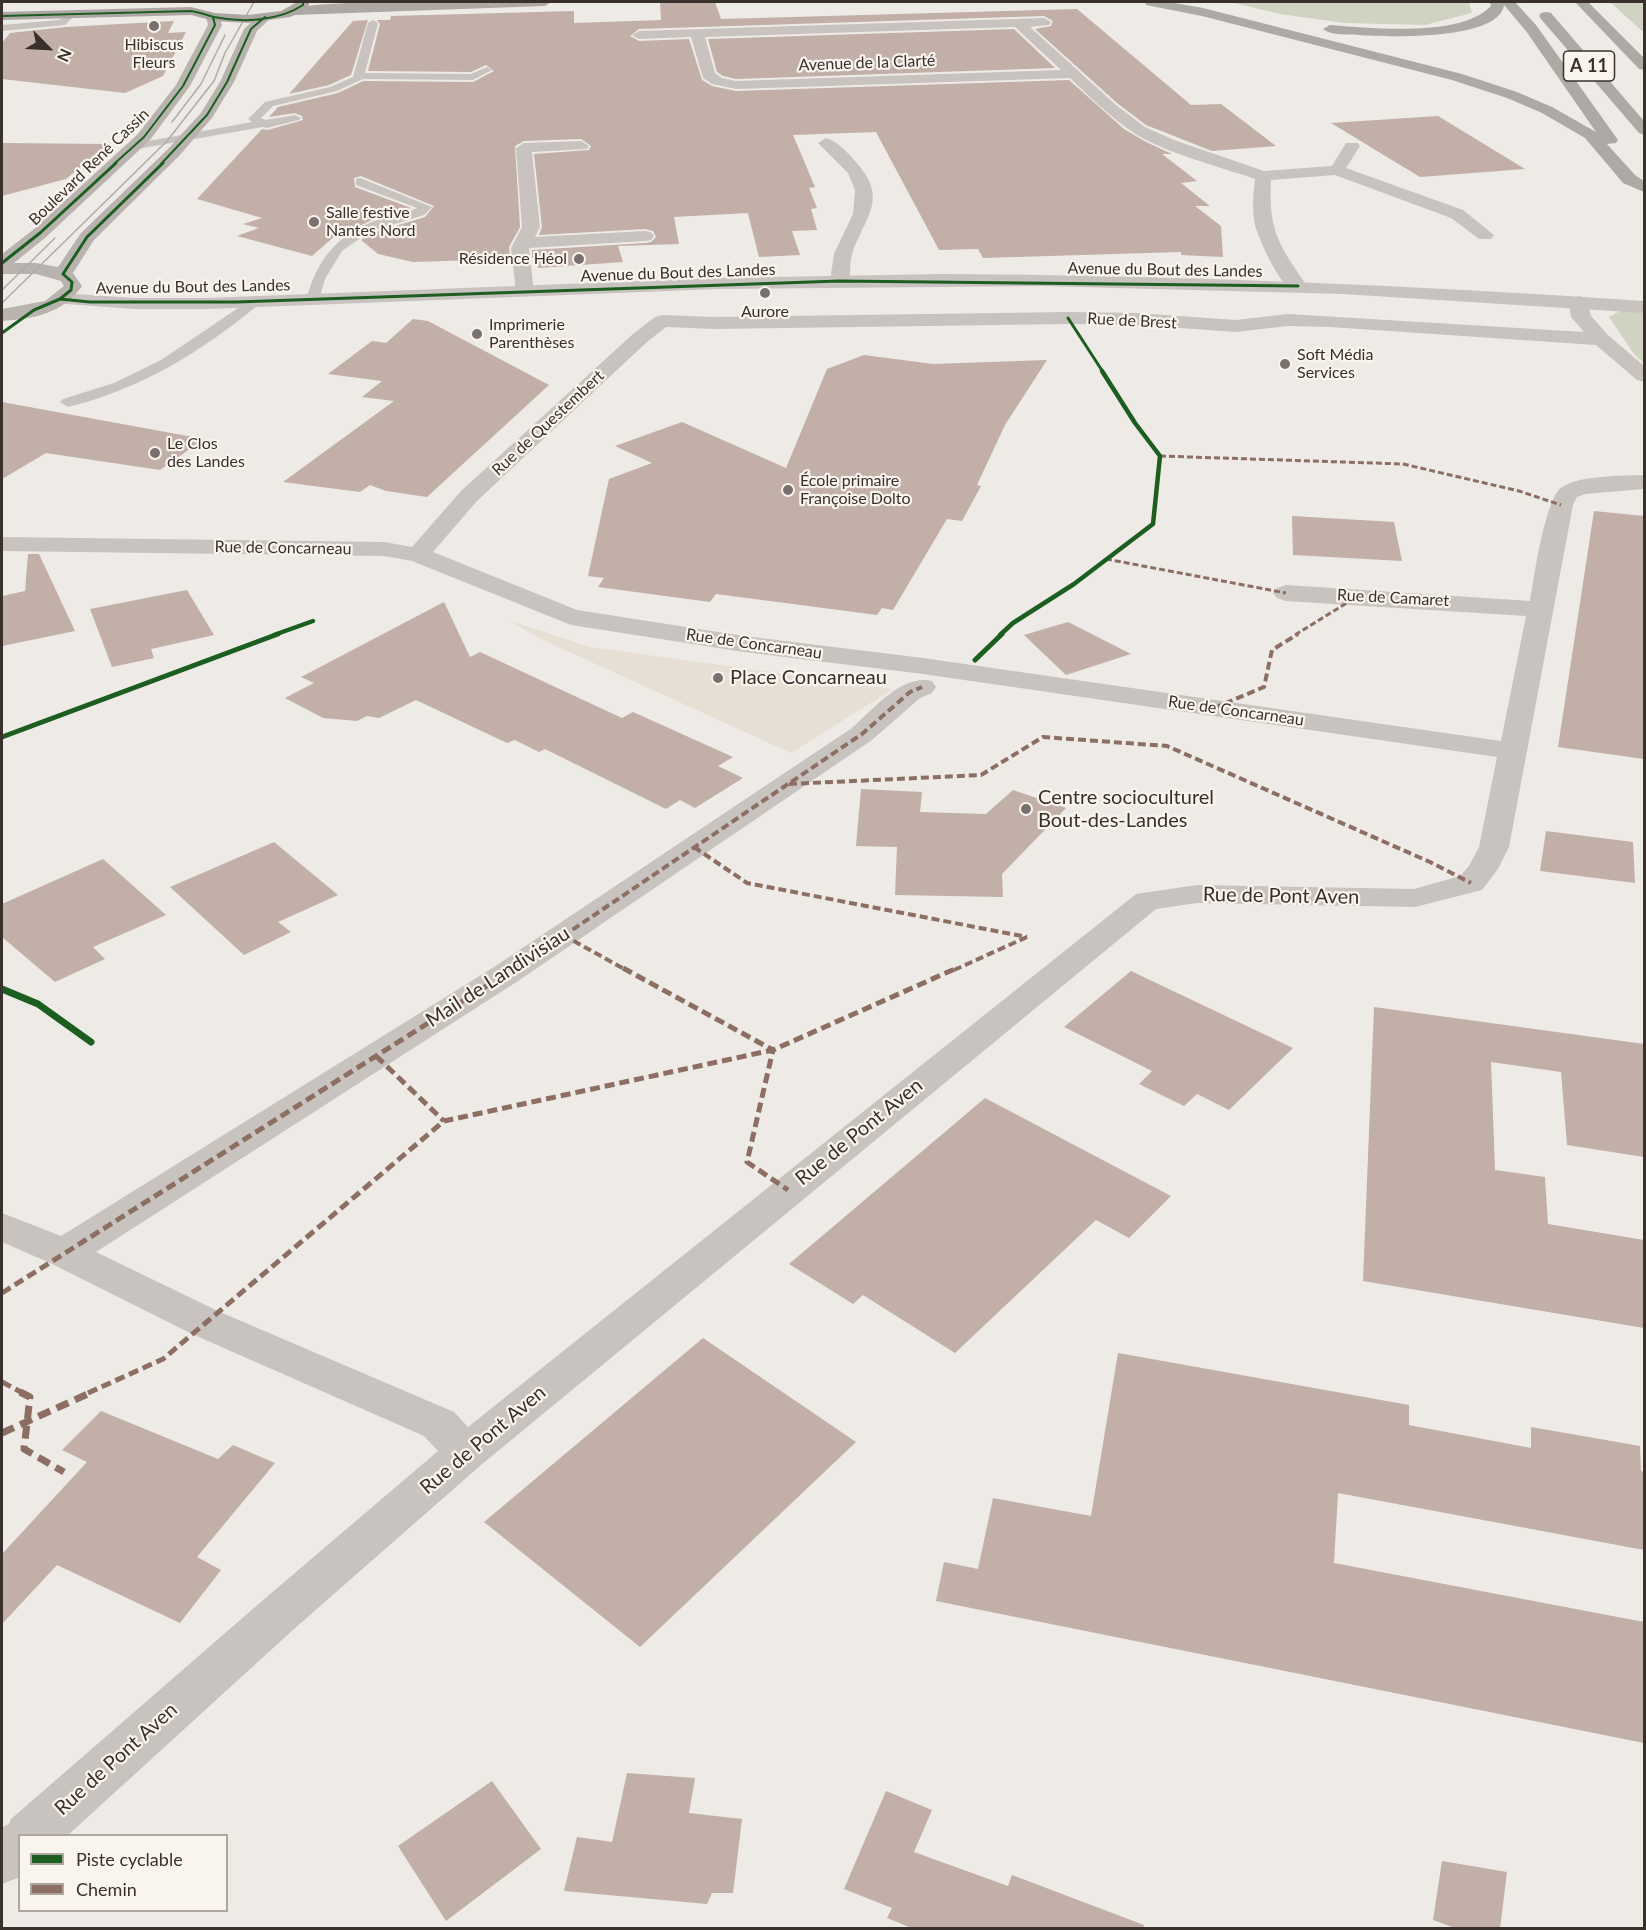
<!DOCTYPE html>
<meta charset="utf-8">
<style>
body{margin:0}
#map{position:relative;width:1646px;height:1930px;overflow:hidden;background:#eeeae6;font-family:Lato,sans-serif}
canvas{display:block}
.frame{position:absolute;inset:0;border:3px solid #39302c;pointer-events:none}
.legend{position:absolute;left:18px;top:1834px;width:210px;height:78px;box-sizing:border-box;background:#faf4ee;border:2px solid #ada6a0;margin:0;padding:8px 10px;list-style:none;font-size:18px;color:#39302c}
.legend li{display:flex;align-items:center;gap:12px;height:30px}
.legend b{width:30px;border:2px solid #ada6a0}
.north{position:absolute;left:18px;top:18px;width:60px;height:60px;-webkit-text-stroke:4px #faf4ee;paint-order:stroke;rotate:114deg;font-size:16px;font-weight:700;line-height:24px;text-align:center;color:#39302c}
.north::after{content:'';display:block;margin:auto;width:21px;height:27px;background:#39302c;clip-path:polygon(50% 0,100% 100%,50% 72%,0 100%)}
</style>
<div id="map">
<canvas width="1646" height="1930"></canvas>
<div class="frame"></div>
<ul class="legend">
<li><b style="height:8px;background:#1b5e20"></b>Piste cyclable</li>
<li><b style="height:8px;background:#8d6e63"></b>Chemin</li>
</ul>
<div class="north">N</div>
</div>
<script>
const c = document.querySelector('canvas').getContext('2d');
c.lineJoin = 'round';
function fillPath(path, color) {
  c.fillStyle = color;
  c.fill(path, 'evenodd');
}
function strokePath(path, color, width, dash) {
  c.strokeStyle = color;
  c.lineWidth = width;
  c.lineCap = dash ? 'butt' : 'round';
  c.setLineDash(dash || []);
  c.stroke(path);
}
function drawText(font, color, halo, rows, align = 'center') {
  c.font = font + ' Lato,sans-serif';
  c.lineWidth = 4.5;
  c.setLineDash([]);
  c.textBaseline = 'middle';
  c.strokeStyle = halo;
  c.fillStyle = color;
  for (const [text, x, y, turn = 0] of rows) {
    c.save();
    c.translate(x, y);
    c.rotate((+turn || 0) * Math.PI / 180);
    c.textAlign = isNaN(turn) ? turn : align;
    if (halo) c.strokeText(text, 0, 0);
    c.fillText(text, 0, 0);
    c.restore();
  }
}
fillPath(new Path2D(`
 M1230,2H1469L1472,13L1425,25L1344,23L1280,14Z
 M1610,2H1644V32L1642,31Z
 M1622,310L1644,312V363L1634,354L1609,317Z`), '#d0d3c1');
fillPath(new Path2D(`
 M508,620L590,647L893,689L791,753L541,639Z`), '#e7ded4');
fillPath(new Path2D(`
 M660,2H715L721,19L1077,9L1191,105L1221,104L1276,146L1212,151L1146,125L1117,103L1035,29L1051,26L1053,21L1044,16L639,29L630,36L639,41L689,39L702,80L712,86L736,91L1069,80L1124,129L1146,142L1172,154H1162L1197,181L1181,183L1210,206H1195L1221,226L1223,257L1181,255V252L983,258L978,249L939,250L876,132L793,135L815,187L809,188L817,208L811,209L817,230L792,231L800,255L759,257L748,213L674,217L679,244L618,246L623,262L538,268L536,258H532V250L645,243L651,242L656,237L653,231L645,229L539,235L542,227L534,154L589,150L591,146L581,139L524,141L515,146L520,227L509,247L510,259L413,262L378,254L361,240L370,234L425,217L434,206L361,176L354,178L355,187L411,208L376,218L349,231L345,227L312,256L237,236L259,228L243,224L262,218L197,199L262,129L268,130L303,120L302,116L295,113L269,117L278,107L338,93L363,81L473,82L494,71L486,65L471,72L368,71L380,24L377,20H390L391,16L574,11V23L661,20Z
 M368,20L351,75L329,85L289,94L353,21Z
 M174,21L168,33L186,32L163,76L125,93L2,79V43L10,33L66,27Z
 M1014,29L1055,68L736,79L723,76L717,72L708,39Z
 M1438,116L1525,169L1420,177L1331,123Z
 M2,143L108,144L66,179L2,196Z
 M413,319L428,321L549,385L427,497L386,491L370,485L360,492L283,482L394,401L362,397L382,381L328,374L372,341L386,343Z
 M864,355L933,364L1047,360L1005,425L977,485L981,486L962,521L947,519L893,610L882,608L877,615L716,594L710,602L598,587L604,578L588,576L609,479L652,463L615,446L682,422L786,468L827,369Z
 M2,402L204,439L160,470L46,453L2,479Z
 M1594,511L1644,516V759L1558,747Z
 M1292,516L1394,522L1402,561L1293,555Z
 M28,554H39L75,631L2,646V596L25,591Z
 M187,590L214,635L151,649L154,658L112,667L90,609Z
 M444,602L470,657L480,652L622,718L633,712L733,757L718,766L743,778L695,808L680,800L666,809L545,749L539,752L515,740L507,743L416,700L379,718L367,716L357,721L323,718L285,698L314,683L301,677Z
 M1068,622L1131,654L1066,675L1024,635Z
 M861,789L922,792L920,812L986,814L1013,790L1066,808L1002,874L1003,897L895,895L897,847L856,846Z
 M1546,831L1633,842L1635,883L1540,871Z
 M274,842L338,895L278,922L291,932L244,955L170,887Z
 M103,859L166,915L93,947L105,959L55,982L2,937V904Z
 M1131,971L1293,1048L1229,1110L1197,1094L1184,1106L1139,1084L1152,1071L1064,1027Z
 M1374,1007L1644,1044V1157L1567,1145L1561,1072L1491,1062L1495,1170L1545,1177L1548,1224L1644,1240V1328L1363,1281Z
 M985,1098L1171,1196L1129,1238L1096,1220L955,1353L863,1295L853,1304L789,1264Z
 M703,1338L856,1442L640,1647L484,1522Z
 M1118,1353L1409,1405V1425L1531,1448V1427L1640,1446L1641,1471L1644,1472V1550L1338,1493L1334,1563L1644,1622V1743L936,1601L944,1562L978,1569L993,1498L1091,1516Z
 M101,1411L218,1459L233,1445L275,1463L197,1557L221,1570L180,1623L57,1565L2,1624V1554L87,1462L62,1450Z
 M627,1773L695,1778L689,1813L742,1819L733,1893H712L707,1904L564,1891L577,1837L612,1842Z
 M492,1781L541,1849L446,1921L398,1846Z
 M886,1791L932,1810L914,1852L1008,1886L1012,1875L1144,1925L1143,1929H914L887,1918L892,1908L844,1889Z
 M1442,1861L1507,1872L1500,1929H1458L1433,1920Z`), '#c1afa8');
fillPath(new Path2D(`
 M70,12L75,15L65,25L2,31V25L59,20Z
 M373,20L378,23L365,73L471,74L487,67L492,70L473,80L363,79L337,91L273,106L261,118L265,120L295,115L301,118L299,120L267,128L263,127L132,150L126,147L132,144L252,122L248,119L265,102L330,87L353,77L368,23Z
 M360,178L432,207L424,215L369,232L342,251L325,279L318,303H308L306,300C317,260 337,234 377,220C390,215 405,214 417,208L356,185V179Z
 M253,298L260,302L258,305C201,352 141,389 68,407L60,402L63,399L114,383L161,360Z`), '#c8c3be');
fillPath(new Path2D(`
 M1044,18L1051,22L1049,25L1030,27L1116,105L1145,127L1174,140L1264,171L1332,166L1346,143H1358L1360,146L1346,168L1463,210L1494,235L1491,239H1479L1451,218L1335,175L1271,180C1268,232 1280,246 1307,286L1305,290C1300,291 1295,292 1291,290C1278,281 1259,240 1255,225C1252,210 1253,194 1255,179C1218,166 1165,153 1134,133C1110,117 1090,97 1070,78L736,89L712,84L703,78L691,37L639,39L632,35L639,31ZM1015,27L1061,70L736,81L722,78L715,73L705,37Z
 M826,138C837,141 847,152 855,161C890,199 865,216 852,254C849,264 852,276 846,285H832L830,281L834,254L853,214L855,190L848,173L818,143Z
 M581,141L589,146L587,149L532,152L540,227L535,237L645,231L651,232L654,236L651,240L645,241L529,248L534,292L532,296H518L516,292L511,248L522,227L516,148L524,143Z
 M1579,296L1586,298L1591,316L1608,335L1644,366V382L1637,380L1596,345L1330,327L1288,326L1236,332L1136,325L1068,324L714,329L666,327L647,342L477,501L433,552L577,610L744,636L923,658L1501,741L1526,616L1286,601L1277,598L1273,593L1277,588L1286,585L1530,601C1534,578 1545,498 1562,487C1581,475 1622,476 1644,475V489L1585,494L1577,497L1573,505L1509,847L1498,869L1482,890L1415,907L1197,903L1156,909L481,1465L294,1629L67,1836H20V1877L2,1884V1827L9,1824L11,1819L262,1601L438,1451L424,1436L192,1334L50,1263L2,1242V1213L61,1236L494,967L852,728C873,710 901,674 932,681L936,687L932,693L920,698L872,740L518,981L96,1252L220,1312L454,1412L468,1427L1136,894L1197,885L1414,889L1460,876L1469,866L1479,847L1497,757L923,674L744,652L571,625L412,561L384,556L2,551V537L384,542L412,547L461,491L633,334L655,317L662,315L714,317L1068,312L1136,313L1236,320L1288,314L1584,332L1571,317L1569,302L1572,298Z`), '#c8c3be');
fillPath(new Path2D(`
 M941,274C1176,275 1410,285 1644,301V313L1343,294L1042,286L719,289L208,309H134L53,303L50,299L53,295L60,293L134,298H208L719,278Z`), '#c8c3be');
fillPath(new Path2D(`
 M213,13L218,14L222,25L190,86L150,140L46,237L14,263H36L58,267L81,233L167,150L201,113L220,82L244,29L260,14H270L272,17L257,31L234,82L212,118L179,156L94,240L73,273L82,286C64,313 33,319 2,321V309L45,301L64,286L61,281L36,274H2V254L34,229L138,134L176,85L208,25L206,17Z`), '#b8b3ae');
fillPath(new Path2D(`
 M297,2H309V5L300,13L290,17L248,23L214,21L191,15L2,20V12L191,7L215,13L248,15L281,11Z`), '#ada7a3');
fillPath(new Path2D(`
 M428,2H551L545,6L295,15L288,11C299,1 406,2 428,2Z`), '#ada8a4');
fillPath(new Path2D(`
 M1145,2H1169L1203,8L1462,74L1517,92L1552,107L1596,132L1526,31L1504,5C1499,41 1386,37 1359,35C1349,34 1331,36 1323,29L1330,25C1372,28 1460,38 1491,6L1490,2H1515L1536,25L1618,140L1616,143L1607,144L1635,175L1644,181V192L1623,183L1585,138L1542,113L1507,98L1452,80L1202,16L1146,5Z
 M1575,2H1588L1644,58V70L1639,69Z
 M1546,12L1551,13L1644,121V135L1639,133L1541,19L1539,16L1541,13Z`), '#ada9a5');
strokePath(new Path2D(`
 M172,122L201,84L225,35
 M2,290L55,238
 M2,303L167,141L214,81L225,53L254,2`), '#b0aba8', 1.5);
strokePath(new Path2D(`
 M1160,456L1403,464L1519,491L1561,505
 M1106,559L1286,593
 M1295,635L1358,596`), '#8d6e63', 3, [6, 3]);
strokePath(new Path2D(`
 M1214,708L1264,687L1272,650L1298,634
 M789,784L981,775L1043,737L1167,746L1430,862L1471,883
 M694,847L747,883L1027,937
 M563,935L626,970
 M513,970L862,734L910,692L922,687
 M954,970L1027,937`), '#8d6e63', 4, [8, 4]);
strokePath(new Path2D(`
 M623,968L773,1050L747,1162L788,1190
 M376,1056L444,1121
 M2,1293L515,968
 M2,1382L23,1393
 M88,1393L163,1359L444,1121L773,1050L957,968`), '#8d6e63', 5, [10, 5]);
strokePath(new Path2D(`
 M20,1392L30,1397L24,1449L64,1472
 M2,1433L92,1392`), '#8d6e63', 7, [13, 7]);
strokePath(new Path2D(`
 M2,16L191,11C199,12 206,15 214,17C242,23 279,21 303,5V2
 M114,164L144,137L183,86L215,25L213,17
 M161,164L207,115L227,82L251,29L265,17`), '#1b5e20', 2);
strokePath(new Path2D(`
 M2,263L40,233L116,163
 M60,299L90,302H237L839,281L1298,286
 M1068,318L1103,372
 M2,333L34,310L60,299L71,290L72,282L63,274L87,237L163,163`), '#1b5e20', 3);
strokePath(new Path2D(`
 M274,635L313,621
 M1000,635L1013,623L1074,584L1153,524L1160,456L1135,423L1102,371`), '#1b5e20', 4.5);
strokePath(new Path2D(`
 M975,660L1002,634
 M2,737L278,634`), '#1b5e20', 5);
strokePath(new Path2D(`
 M2,989L38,1004L91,1042`), '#1b5e20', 7);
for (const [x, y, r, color] of [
 [154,26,6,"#78716d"],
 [314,222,6,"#78716d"],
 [579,259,6,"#78716d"],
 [765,293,6,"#78716d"],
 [477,334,6,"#78716d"],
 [1285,364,6,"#78716d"],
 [155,453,6,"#78716d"],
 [788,490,6,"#78716d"],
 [718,678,6,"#78716d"],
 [1026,809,6,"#78716d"]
]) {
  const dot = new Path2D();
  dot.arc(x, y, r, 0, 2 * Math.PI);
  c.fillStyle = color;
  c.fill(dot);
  strokePath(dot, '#faf4ee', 2);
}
drawText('16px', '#39302c', '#faf4ee', [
 ["Hibiscus",154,45,"center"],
 ["Fleurs",154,63,"center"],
 ["Salle festive",326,213],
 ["Nantes Nord",326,231],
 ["Résidence Héol",567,259,"right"],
 ["Aurore",765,312,"center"],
 ["Imprimerie",489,325],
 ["Parenthèses",489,343],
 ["Soft Média",1297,355],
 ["Services",1297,373],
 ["Le Clos",167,444],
 ["des Landes",167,462],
 ["École primaire",800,481],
 ["Françoise Dolto",800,499]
], 'left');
drawText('16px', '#39302c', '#faf4ee', [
 ["Avenue de la Clarté",867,63,-2],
 ["Boulevard René Cassin",89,167,-44],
 ["Avenue du Bout des Landes",1165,270,1],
 ["Avenue du Bout des Landes",678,273,-2],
 ["Avenue du Bout des Landes",193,287,-1],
 ["Rue de Brest",1132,321,3],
 ["Rue de Questembert",548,423,-43],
 ["Rue de Concarneau",283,548,1],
 ["Rue de Camaret",1393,598,3],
 ["Rue de Concarneau",754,644,8],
 ["Rue de Concarneau",1236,711,8]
]);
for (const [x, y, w] of [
 [1589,66,51]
]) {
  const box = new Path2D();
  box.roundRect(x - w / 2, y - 15, w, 30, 4.5);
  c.fillStyle = '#faf4ee';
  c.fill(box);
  strokePath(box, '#39302c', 1.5);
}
drawText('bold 18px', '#39302c', null, [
 ["A 11",1589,66]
]);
drawText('20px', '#39302c', '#faf4ee', [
 ["Place Concarneau",730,678],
 ["Centre socioculturel",1038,798],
 ["Bout-des-Landes",1038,821]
], 'left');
drawText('20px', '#39302c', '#faf4ee', [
 ["Rue de Pont Aven",1281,896,1],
 ["Mail de Landivisiau",498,977,-33],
 ["Rue de Pont Aven",859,1132,-39],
 ["Rue de Pont Aven",483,1440,-40],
 ["Rue de Pont Aven",116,1759,-42]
]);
</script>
